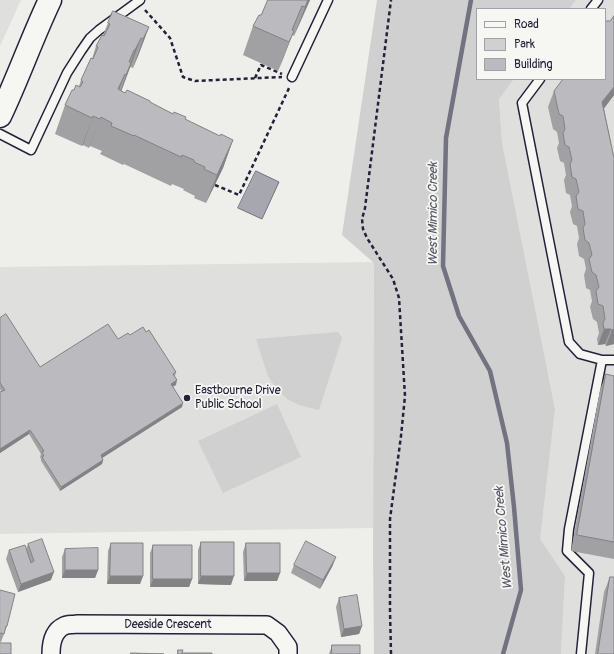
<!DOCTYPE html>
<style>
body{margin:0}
#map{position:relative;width:614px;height:654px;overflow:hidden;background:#eeeeeb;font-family:Pangolin,sans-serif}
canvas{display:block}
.legend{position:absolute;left:476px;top:8px;width:130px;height:72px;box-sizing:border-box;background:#f6f6f2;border:1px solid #a1a1a9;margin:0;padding:5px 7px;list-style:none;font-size:12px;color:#22223b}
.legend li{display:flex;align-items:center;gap:8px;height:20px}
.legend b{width:20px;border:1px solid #a1a1a9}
</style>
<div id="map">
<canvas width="614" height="654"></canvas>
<ul class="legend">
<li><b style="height:5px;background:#f6f6f2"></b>Road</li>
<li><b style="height:11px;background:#d0d0d1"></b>Park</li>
<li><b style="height:11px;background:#bbbbbf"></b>Building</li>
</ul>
</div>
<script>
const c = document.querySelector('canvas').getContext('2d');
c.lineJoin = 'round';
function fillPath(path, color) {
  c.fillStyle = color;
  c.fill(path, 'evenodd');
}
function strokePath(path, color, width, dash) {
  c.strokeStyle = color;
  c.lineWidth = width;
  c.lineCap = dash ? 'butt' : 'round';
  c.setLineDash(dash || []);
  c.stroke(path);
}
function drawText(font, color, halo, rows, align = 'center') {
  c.font = font + ' Pangolin,sans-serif';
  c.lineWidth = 3.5;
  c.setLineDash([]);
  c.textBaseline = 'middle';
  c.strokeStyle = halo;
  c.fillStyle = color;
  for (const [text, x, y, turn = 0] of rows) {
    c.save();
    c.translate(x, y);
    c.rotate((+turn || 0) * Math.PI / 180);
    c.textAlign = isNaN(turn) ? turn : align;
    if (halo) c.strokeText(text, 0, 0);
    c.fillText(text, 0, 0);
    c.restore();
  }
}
fillPath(new Path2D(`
 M0,0H21L0,46Z
 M576,0H614V654H561L565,576L539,539L555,409L502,142L499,98L514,79H605V9H569Z
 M374,262L373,528L0,534V267Z`), '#dfdfde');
fillPath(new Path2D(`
 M377,0H576L569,9H477V79H514L499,99L502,142L555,409L540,539L565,576L561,654H374L373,553L374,263L342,235Z
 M338,332L342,338L319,410L299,405L287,399L276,388L268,376L256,339Z
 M277,404L301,457L223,493L198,441Z`), '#d0d0d1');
const water = new Path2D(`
 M256,171L279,182L262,219L238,208Z`);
fillPath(water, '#a7a7af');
strokePath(water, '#727281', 1);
strokePath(new Path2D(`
 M471,0L446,138L443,266L459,316L490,371L507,443L514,507L521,590L503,654`), '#727281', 4.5);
const lane = new Path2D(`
 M591,9L598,0
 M292,77L328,0
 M540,79L522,103L569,342L580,354L602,360H614
 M0,134L31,150L67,73L81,51L90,38L99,30L140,0
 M581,654L589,573L567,551L569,529L602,360`);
const street = new Path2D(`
 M51,654C51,643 53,631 64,626C67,624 73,625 77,624L267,625L278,633L288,647V654`);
const secondary = new Path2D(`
 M0,116C18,78 32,38 50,0`);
strokePath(lane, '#22223b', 11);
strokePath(street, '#22223b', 20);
strokePath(secondary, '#22223b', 25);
strokePath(new Path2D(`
 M145,10L170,38L183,77L195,81L282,77
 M255,78L261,65L282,74
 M215,185L239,195L290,86
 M391,654L390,611V519L401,436L405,396L399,298L393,279L367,238L363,229L362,219L365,208L391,0`), '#22223b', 2.5, [4, 3]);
strokePath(lane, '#f6f6f2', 8);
strokePath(street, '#f6f6f2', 17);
strokePath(secondary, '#f6f6f2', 22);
fillPath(new Path2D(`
 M268,0H310L294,36L292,35L283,59L278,71L243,55L253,26L261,15Z
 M614,16V95L604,108L614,158V344L606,346L605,344L598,345L597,339L599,333L597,322L593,319L590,307L592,301L590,290L586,288L584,275L586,269L584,259L579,256L577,244L579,238L577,226L573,224L570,212L572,206L570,195L566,193L564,180L566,175L564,163L560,161L557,148L559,143L557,132L553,129L548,107L554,91L605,79L610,21Z
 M108,23L149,27L138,56L133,68L130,67L121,91L150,103L220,136L233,140L223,168L206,203L194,198L195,196L183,190L184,189L172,184L171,186L124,164L123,165L100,154L102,151L90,146L89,148L83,145L82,146L55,134L65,105L74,90L79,86L81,80L92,59L96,46L103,35Z
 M0,318L40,367L130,335L146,332L176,372L175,376L176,385L173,386L182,407L102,458L103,460L102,464L60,491L41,461V459L40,457L41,454L29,434L0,453V393L2,392L0,389Z
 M606,374L614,376V559L571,551L600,390Z
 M201,542L231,585L198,584V550Z
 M111,543L143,576L140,584H107L108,551Z
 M246,543L280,573L277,581H244L243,552Z
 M28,544L51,580L18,592L6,559L9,550L26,549Z
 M153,545L192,579L189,587H150V553Z
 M65,549L98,570L95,578H62V557Z
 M294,565H333L320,589L291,573Z
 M610,577L614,654H595L604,592Z
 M0,590L7,626L1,642H0Z
 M339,598L362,626L359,634L341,637L336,607Z
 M332,645L360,654H329Z`), '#a1a1a4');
fillPath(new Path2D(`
 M308,0H310L294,36L305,7Z
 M302,6L291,34L292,30Z
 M149,27L138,56L133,68L143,39Z
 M294,31L283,59L278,71L289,42Z
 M141,38L121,92L116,103L135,50Z
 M134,50L114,103L107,118L129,62Z
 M614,87V95L597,118L602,102Z
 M93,116L83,145L82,146Z
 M101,117L90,146L89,148Z
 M233,140L223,168L206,203L217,175Z
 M604,329H611L605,344L598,345Z
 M614,329V344L606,346L612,330Z
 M177,380L176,385L170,388L171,384Z
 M183,403L182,407L99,460L101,455Z
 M30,430L29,434L0,453V449Z
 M103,460L102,464L60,491L61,487Z
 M336,557L333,565L320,589L323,580Z
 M65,570H98L95,578H62Z
 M54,572L51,580L18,592L21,584Z
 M247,573H280L277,581H244Z
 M110,576H143L140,584H107Z
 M201,576H234L231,585L198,584Z
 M153,579H192L189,587H150Z
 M362,626L359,634L341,637L344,629Z`), '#838386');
const building = new Path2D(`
 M268,0H308L305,7L302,6L292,30L294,31L289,42L253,26L259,15H261Z
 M113,11L149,27L143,39L141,38L135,50H134L129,62L131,63L126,75L125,74L118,89L125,93L127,90L150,101V102L173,114L174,112L186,117L185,119L220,136L221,134L233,140L217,175L204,169L205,167L194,162V160L182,155L181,157L134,135V136L111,126L112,123L101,117L100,119L93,116L92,118L65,105L72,90H74L76,85L80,87L83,82L81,80L91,58L93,59L98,47L96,46L102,35L104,36L110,24L108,23Z
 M614,16V87L602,102L614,158V329L612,330L611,329H604L603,323L605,319L603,306L598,304L596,291L599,287L596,275L592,272L589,259L592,255L589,243L585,240L583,228L585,224L583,211L578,209L576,196L579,192L576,179L572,177L570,164L572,160L569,147L565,145L563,133L565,129L563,116L559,114L554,91L563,79H605V23L606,21H610Z
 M6,314L40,367L108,324L118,339L128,333L130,335L143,327L146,332L149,330L176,372L173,374L177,380L171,384L183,403L101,455L103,460L61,487L42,457L44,456L42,452L44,451L30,430L0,449V392L5,390L0,383V318Z
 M606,374L614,376V542L577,535Z
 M42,539L54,572L21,584L9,550L25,545L31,563L34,561L28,544Z
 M306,541L336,557L323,580L294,565Z
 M201,542H234V576H201Z
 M111,543H143V576H110Z
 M246,543H280V573H247Z
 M153,545H192V579H153Z
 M98,548V570H65V549Z
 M610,577H614V654H598Z
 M0,590L15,594L7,626H6L4,634L0,633Z
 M357,595L362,626L344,629L339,598Z
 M0,643H11V654H0Z
 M332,645H360V654H332Z
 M178,650H183L182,653H212V654H178Z
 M131,653L164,654H131Z`);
fillPath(building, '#bbbbbf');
strokePath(building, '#838386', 1);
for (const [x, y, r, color] of [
 [187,398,4,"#22223b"]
]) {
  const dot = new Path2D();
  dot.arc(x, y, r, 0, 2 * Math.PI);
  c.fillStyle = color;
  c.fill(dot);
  strokePath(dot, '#f6f6f2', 1.5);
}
drawText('12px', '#22223b', '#f6f6f2', [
 ["Eastbourne Drive",195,391],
 ["Public School",195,405]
], 'left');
drawText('12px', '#22223b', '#f6f6f2', [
 ["Deeside Crescent",168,625]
]);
drawText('italic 13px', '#575769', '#f6f6f2', [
 ["West Mimico Creek",434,214,-90],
 ["West Mimico Creek",504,538,-95]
]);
</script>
